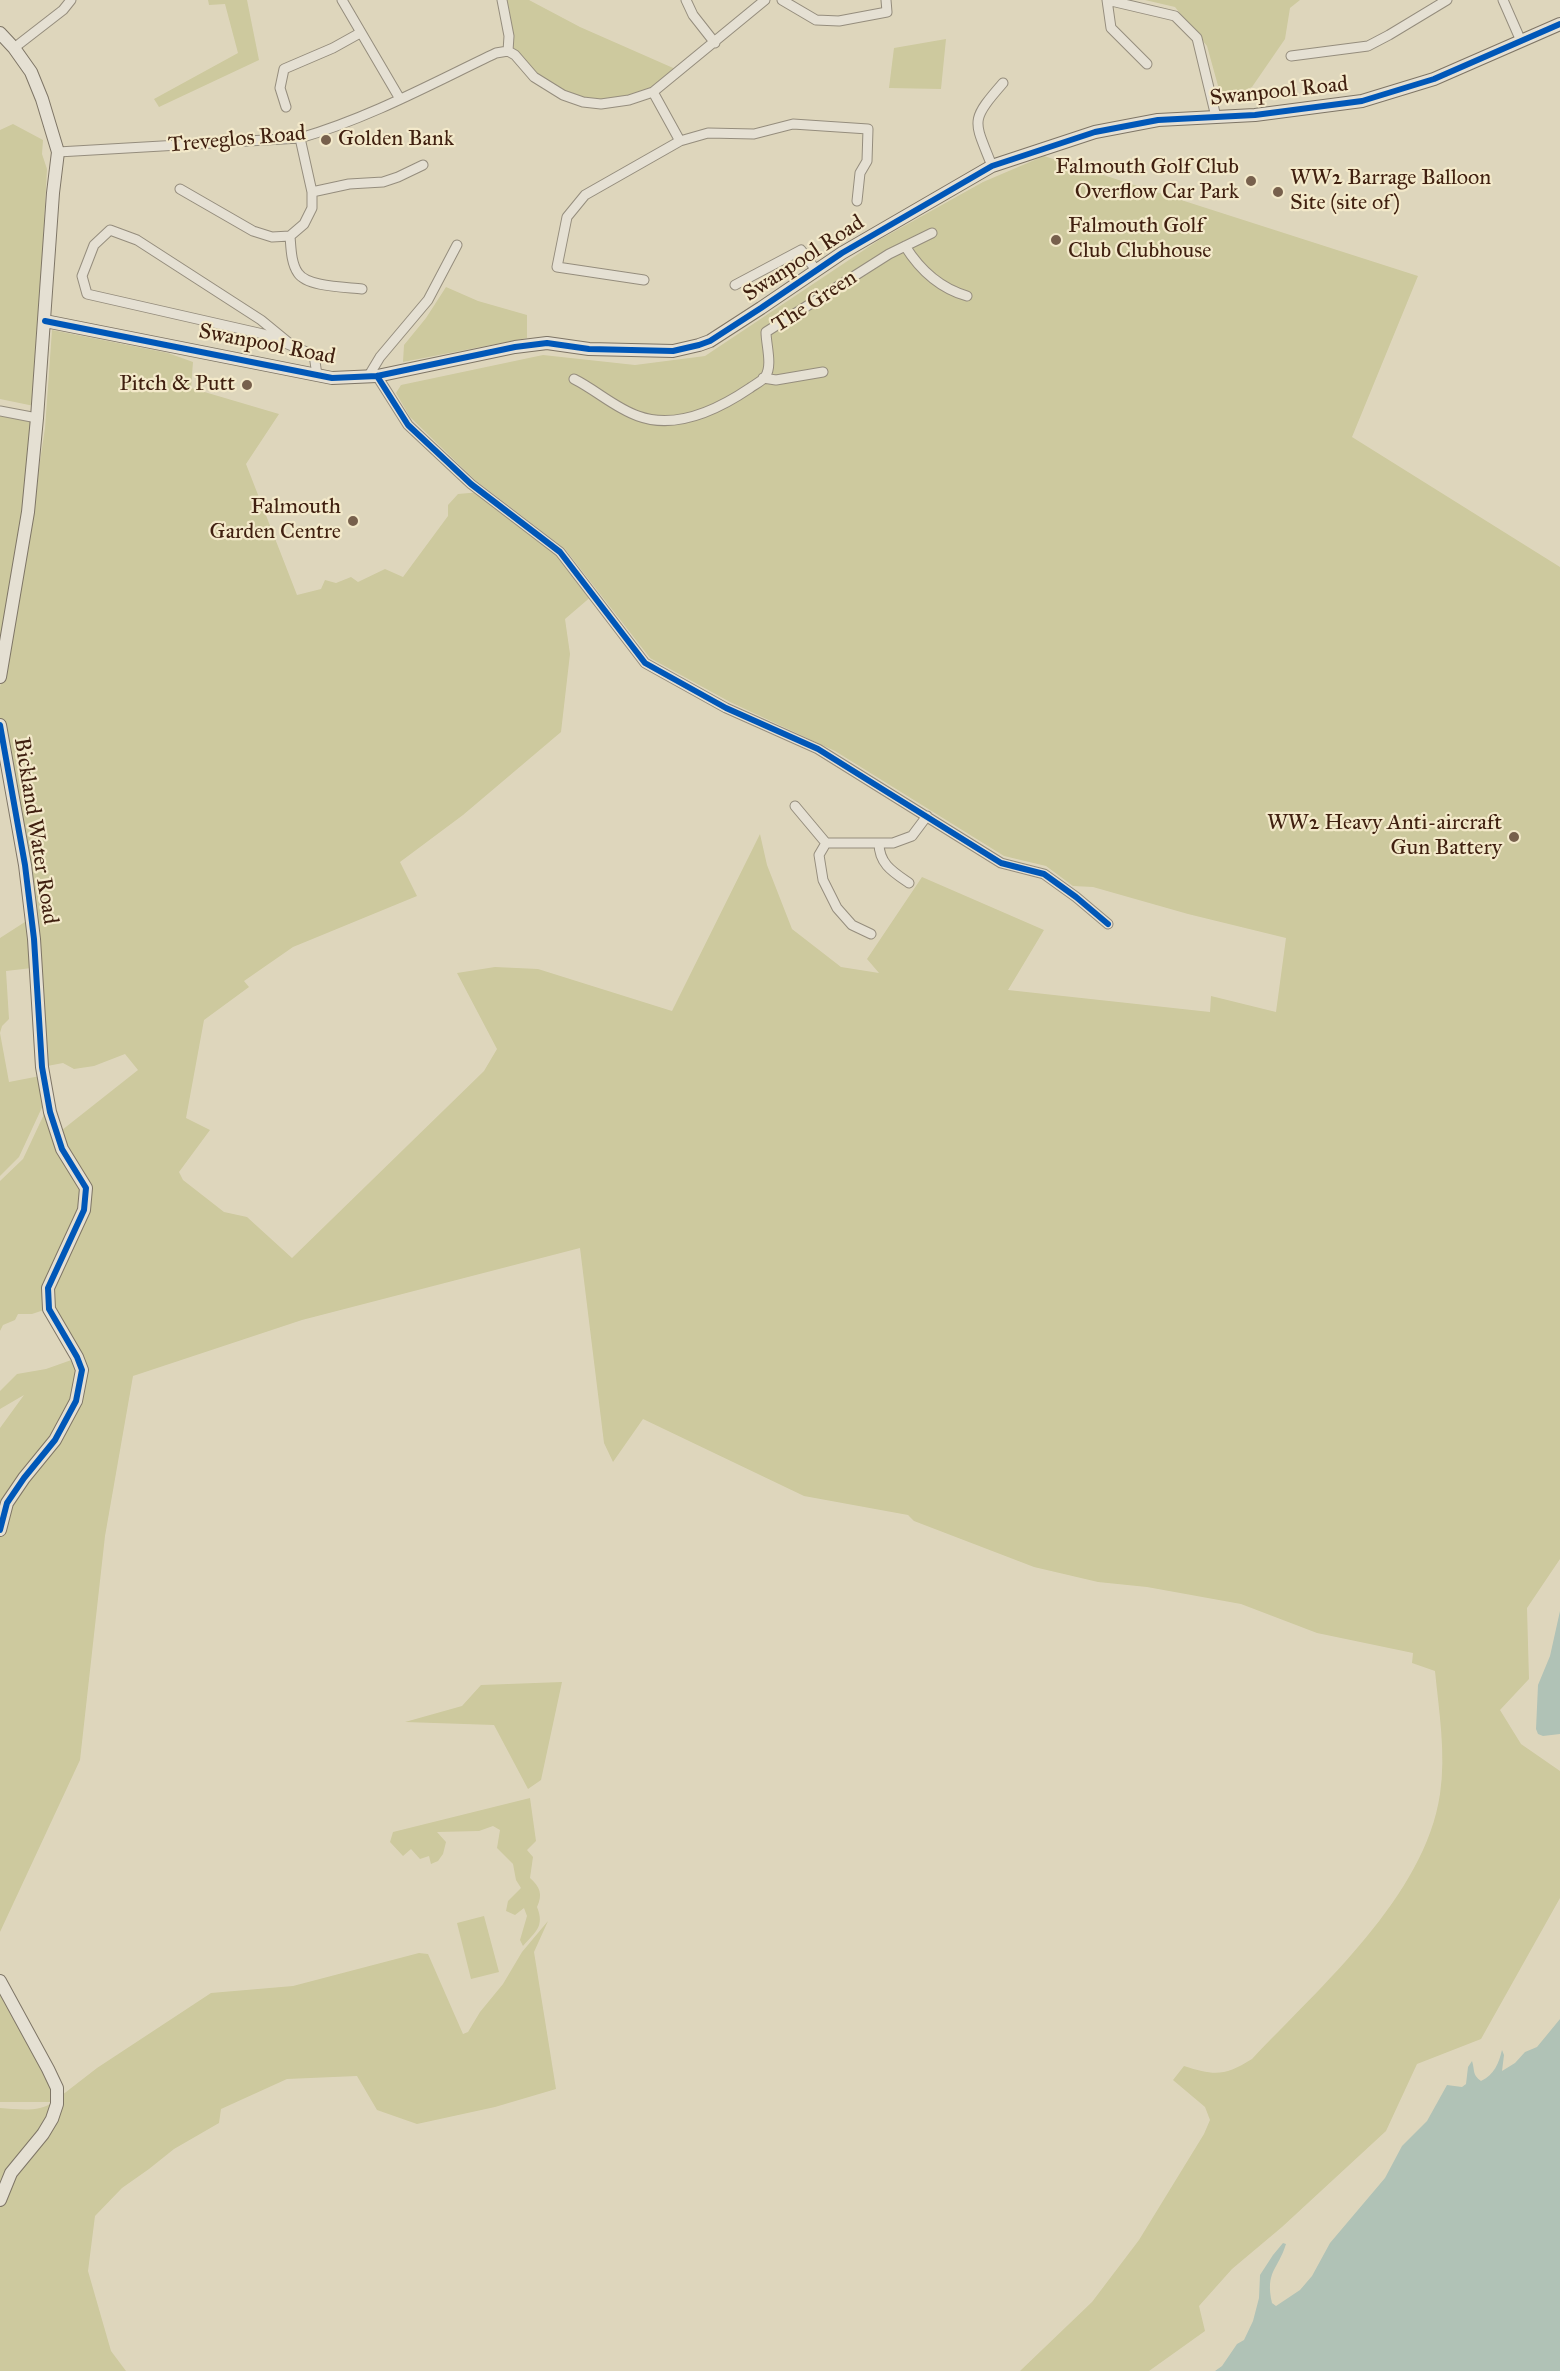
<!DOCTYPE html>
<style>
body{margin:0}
canvas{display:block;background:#ded6bc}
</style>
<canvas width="1560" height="2371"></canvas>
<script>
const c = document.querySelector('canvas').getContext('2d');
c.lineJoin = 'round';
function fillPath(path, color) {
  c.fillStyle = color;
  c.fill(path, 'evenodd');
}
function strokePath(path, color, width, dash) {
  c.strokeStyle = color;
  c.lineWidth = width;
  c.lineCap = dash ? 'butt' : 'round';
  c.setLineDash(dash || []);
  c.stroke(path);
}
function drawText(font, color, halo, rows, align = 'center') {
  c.font = font + ' "IM FELL Great Primer",serif';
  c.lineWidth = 4.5;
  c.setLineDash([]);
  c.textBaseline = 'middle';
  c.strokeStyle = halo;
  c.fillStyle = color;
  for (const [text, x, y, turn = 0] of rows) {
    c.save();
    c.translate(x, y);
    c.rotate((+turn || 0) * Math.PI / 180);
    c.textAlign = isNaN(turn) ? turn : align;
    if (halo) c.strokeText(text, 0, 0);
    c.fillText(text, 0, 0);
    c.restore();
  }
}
fillPath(new Path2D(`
 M208,0H247L259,60L159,107L154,99L238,53L225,4L209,5Z
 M502,0H529L580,27L680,71L653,92L601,104L563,95L508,51Z
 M1145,0H1300L1290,8L1285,39L1252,87L1222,100L1207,46L1175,7Z
 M946,39L941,89L889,88L894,48Z
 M13,124L43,140L42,154L47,169L34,406L0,399V130Z
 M1044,156L1418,276L1352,437L1560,567V1559L1527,1608L1529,1679L1500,1710L1521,1744L1560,1771V1898L1481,2039L1417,2064L1386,2131L1282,2227L1232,2269L1199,2306L1205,2331L1149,2371H1020L1092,2302L1139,2240L1204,2134L1210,2120L1205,2107L1173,2080L1184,2066C1215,2076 1225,2076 1252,2059C1320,1987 1425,1896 1440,1794C1446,1753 1439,1712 1435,1671L1412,1663L1413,1653L1317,1633L1241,1604L1147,1587L1098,1582L1034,1567L914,1521L908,1515L804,1496L643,1419L613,1462L604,1443L580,1248L302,1320L133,1376L105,1536L80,1760L0,1932V1428L24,1395L0,1409V1391L17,1374L46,1369L77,1358L84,1370L50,1309L49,1288L86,1188L57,1134L138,1070L125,1054L94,1066L74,1069L63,1063L42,1067L34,939L0,725V687L16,618L27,548L45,428L52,330L168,353L193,362L191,388L279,414L246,464L297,595L321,589L325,580L336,583L351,577L358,582L385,569L403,577L448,516V505L458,494L480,492L560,552L593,595L565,619L570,654L561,732L463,815L400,862L417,896L293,947L244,981L249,987L204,1020L186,1118L210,1130L179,1172L183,1180L224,1212L247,1217L292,1258L484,1071L497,1049L457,973L495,967L538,969L672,1011L760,834L767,865L792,929L841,967L879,973L867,959L922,877L1044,930L1008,990L1210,1012L1211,996L1276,1012L1286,938L1188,914L1093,887L1073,886L1046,866L1004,856L835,751L730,702L650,658L565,549L475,480L410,417L396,393L401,385L543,355L635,365L705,356L879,240L983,182Z
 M446,287L478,301L527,315V338L403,362L404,345L426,318Z
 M0,414L34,420L25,512L0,664Z
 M28,920L32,968L6,971L9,1019L2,1026L0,1033L9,1082L40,1076L45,1101L19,1157L0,1176V938Z
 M47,1108L83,1189L82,1210L47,1309L32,1314H18L15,1320L3,1325L0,1331V1181L23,1159Z
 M562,1682L541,1780L528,1789L494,1725L405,1722L462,1706L481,1685Z
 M530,1798L536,1841L527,1850L533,1857L530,1878C540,1887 543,1894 537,1907C545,1927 535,1932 523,1946L520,1940L527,1916L524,1908L515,1915L506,1911L508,1901L521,1888L516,1880L513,1864L497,1848L500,1830L493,1826L479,1831L437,1832L446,1842L443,1854L438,1861L431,1864L429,1856L420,1859L411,1849L403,1856L390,1842L393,1832Z
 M484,1916L499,1972L471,1979L457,1923Z
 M548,1921L534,1952L556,2089L495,2107L417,2124L377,2110L357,2076L287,2079L221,2109L219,2123L174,2149L149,2169L122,2188L95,2216L88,2271L111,2351L126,2371H0V2108C17,2109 39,2113 53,2102H0V1981L57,2099L97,2068L211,1993L293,1986L419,1953L428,1954L463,2034L468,2032L480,2012L503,1984L522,1952Z`), '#cdc99e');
fillPath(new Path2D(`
 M1560,1611V1734L1543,1736L1538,1734L1536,1729L1538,1685L1550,1656Z
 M1560,2019V2371H1215L1222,2366L1237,2344L1244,2340L1253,2321L1259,2298L1260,2275L1273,2255L1283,2243L1286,2244C1278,2270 1265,2271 1272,2303L1276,2306L1300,2290L1312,2276L1330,2243L1385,2178L1402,2146L1427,2121L1447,2085L1462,2087L1466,2084L1468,2067L1472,2061C1475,2070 1472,2075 1481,2081C1494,2075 1499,2063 1502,2050L1504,2055L1502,2071L1515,2063L1525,2052L1537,2047Z`), '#b0c2b6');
const street = new Path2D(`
 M342,0L400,99
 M502,0L509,36L508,51
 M686,0L693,15L715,43
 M782,0L816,20L839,21L887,12L886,0
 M1503,0L1521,41
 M14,48L63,10L71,0
 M508,51L515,55L534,77L563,95L583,102L601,104L629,100L653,92L765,0
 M1291,56L1368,46L1389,35L1447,0
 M1147,64L1111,28L1107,0L1175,16L1197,38L1216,117
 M286,107L280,88L284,69L333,48L360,33
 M680,141L708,133L754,134L793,124L868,129L867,161L860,173L857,201
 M58,152L300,138C369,118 431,84 496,53L508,51
 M992,166C974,120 969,122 1003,83
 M180,189L253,231L272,237L290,236L304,224L312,208V192L300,138
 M312,192L349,184L383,182L398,177L423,165
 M290,236C291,248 291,263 298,273C307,287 345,287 362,289
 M905,246C920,270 939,288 967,296
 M644,280L557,267L567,217L585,195L680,141L653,92
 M735,285L801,250L816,270
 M289,343L261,320L137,240L110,230L94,245L82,276L87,294L263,334L314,355L317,375
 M377,376L408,425L471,484L560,552L645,663L726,708L818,749L1001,863L1044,874L1076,897L1108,924
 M368,377L380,357L428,300L457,245
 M763,378L776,380L823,372
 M574,379C596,390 615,408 638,416C676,430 719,409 750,388C754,385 762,381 765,377C773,366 766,345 766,332L889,254L932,233
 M0,411L37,418
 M795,806L826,843
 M879,843C879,864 893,872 909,883
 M871,934L852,925L837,908L823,880L819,855L826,843H893L912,836L927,816`);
const secondary = new Path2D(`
 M0,33L14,48L31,72L42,99L58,152L53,193L37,418L28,512L0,677
 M45,321L332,378L377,376L515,347L547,343L589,349L673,351L699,345L710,341L761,308L842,253L992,166L1095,132L1158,120L1255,115L1362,101L1434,79L1560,24
 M0,725L25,865L34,939L42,1067L50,1112L62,1149L86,1188L84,1210L48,1288L49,1309L77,1357L82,1370L76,1401L55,1440L24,1478L7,1503L0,1530
 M0,1981L48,2069L57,2088V2104L52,2119L43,2134L11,2173L0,2200`);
strokePath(street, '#958d7d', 11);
strokePath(secondary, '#7e7566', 14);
strokePath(street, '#e5e0d3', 9);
strokePath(secondary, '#e5e0d3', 12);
strokePath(new Path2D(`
 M45,321L332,378L377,376L515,347L547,343L589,349L673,351L699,345L710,341L761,308L842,253L992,166L1095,132L1158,120L1255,115L1362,101L1434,79L1560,24
 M377,376L408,425L471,484L560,552L645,663L726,708L818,749L1001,863L1044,874L1076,897L1108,924
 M0,725L25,865L34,939L42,1067L50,1112L62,1149L86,1188L84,1210L48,1288L49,1309L77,1357L82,1370L76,1401L55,1440L24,1478L7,1503L0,1530`), '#0057b8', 6);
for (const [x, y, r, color] of [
 [326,140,6,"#77604c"],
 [1251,181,6,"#77604c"],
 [1278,192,6,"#77604c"],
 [1056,240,6,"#77604c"],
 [247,385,6,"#77604c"],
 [353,521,6,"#77604c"],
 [1514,837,6,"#77604c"]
]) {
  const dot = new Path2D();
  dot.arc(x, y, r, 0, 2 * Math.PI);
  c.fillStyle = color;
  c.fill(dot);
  strokePath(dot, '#f3e9ca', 2);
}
drawText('22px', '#402010', '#f3e9ca', [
 ["Swanpool Road",1279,92,-6],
 ["Treveglos Road",237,140,-5],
 ["Swanpool Road",804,259,-33],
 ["The Green",815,302,-33],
 ["Swanpool Road",267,345,11],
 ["Bickland Water Road",35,831,81]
]);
drawText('22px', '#402010', '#f3e9ca', [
 ["Golden Bank",338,140,"left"],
 ["Falmouth Golf Club",1239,168],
 ["Overflow Car Park",1239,193],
 ["WW2 Barrage Balloon",1290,179,"left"],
 ["Site (site of)",1290,204,"left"],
 ["Falmouth Golf",1068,227,"left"],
 ["Club Clubhouse",1068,252,"left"],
 ["Pitch & Putt",235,385],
 ["Falmouth",341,508],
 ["Garden Centre",341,533],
 ["WW2 Heavy Anti-aircraft",1502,824],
 ["Gun Battery",1502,849]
], 'right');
</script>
